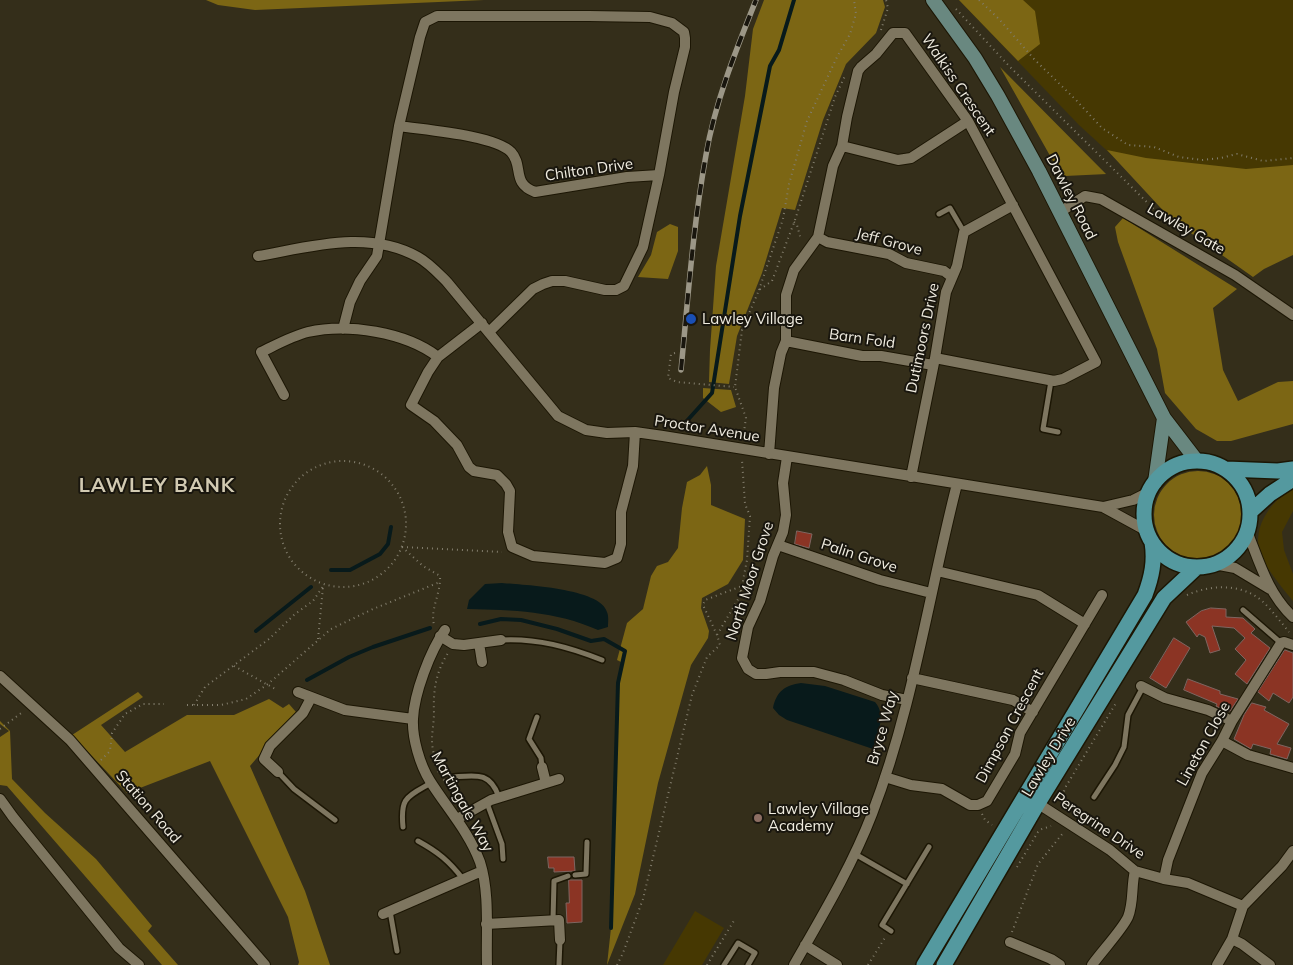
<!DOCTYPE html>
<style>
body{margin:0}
canvas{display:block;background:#342e1a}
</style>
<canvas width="1293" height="965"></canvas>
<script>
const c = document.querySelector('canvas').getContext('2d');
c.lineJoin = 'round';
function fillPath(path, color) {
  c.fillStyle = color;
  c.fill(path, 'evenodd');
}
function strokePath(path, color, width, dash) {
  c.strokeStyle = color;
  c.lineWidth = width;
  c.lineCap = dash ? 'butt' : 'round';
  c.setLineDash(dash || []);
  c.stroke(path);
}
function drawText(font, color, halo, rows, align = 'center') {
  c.font = font + ' Mulish,sans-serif';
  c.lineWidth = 4;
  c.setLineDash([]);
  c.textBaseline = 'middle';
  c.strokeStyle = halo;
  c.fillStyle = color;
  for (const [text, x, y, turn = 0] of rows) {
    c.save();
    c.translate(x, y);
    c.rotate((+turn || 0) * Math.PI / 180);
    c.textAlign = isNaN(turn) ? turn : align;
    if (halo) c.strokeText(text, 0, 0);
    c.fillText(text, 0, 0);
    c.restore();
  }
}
fillPath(new Path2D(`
 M959,0H1293V255L1152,192L1079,125Z
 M1293,487V511L1282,532L1284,550L1293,574V601C1283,589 1271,574 1263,560C1248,531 1270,502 1293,487Z
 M695,911L724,928L702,965H663Z`), '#463802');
fillPath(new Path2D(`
 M206,0H484L255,10L218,5Z
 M764,0H883L885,7L876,33L846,64L823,120L795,210L782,208L762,273L737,336L729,384L709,382L710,350L716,266L745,96L753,29Z
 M959,0H1023L1035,11L1040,44L1018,61Z
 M1000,67L1106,174H1107L1065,176L1053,161Z
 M1107,150L1146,158L1246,169L1293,165V255L1264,269L1253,277L1171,219Z
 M1123,218L1237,289L1213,308L1223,370L1238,401L1278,382L1293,381V424L1231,441H1217L1196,429L1165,393L1157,349L1118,242L1115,227Z
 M670,224L678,227V251L668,279L638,277L651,255L657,232Z
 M703,388L731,390L736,407L721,412L703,398Z
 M707,466L711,485V505L745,519L743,560L728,584L702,598L701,608L709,631L708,638L691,665L658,783L635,894L607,965L611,928L618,683L621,662L617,660L627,623L643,609L651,576L657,566L668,562L678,548L682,508L687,482L700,475Z
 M1154 515a44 44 0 1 1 88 0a44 44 0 1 1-88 0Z
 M138,692L143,697L101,725L125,752L187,715H234L269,699L283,708L289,704L296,712L250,766L305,891L330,965H298L299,962L288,917L210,761L127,793L72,735Z
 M0,721L10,731L12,779L45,813L96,859L152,926L148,931L178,965H162L7,786L0,785V737L9,731L0,724Z`), '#7c6614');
fillPath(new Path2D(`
 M502,583C523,585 601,588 607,612C609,616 608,623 608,627L598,630C555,611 513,610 467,609L469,600L485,584Z
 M801,683L825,686L875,702C887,715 877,734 873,749L787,720L779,715L773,708C776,692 785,685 801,683Z`), '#081a1b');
strokePath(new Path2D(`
 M685,423L712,393L740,216L770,66L779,50L794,0
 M331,570H350L380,554L388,544L391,527
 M480,624L501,619L521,620L557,629L591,641L604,639L625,651L618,683L611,928
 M256,631L311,587
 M307,680L349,657L373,647L430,628`), '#081a1b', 4);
const building = new Path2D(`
 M797,531L812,534L809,548L795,544Z
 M1211,608L1226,609V617L1243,618L1255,629L1251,633L1270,648L1247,684L1235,674L1246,660L1235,649L1245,638L1234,628L1212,626L1220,650L1210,653L1205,637L1199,634L1197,637L1186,622L1201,611Z
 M1174,638L1190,648L1166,688L1150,678Z
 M1285,650L1293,653V697L1289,703L1273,693L1269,701L1258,692Z
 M1188,679L1220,691V694L1238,699L1230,711L1224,710L1216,706L1217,704L1184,690Z
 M1252,703L1266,707L1264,710L1289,724L1277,744L1291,748L1287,759L1270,754L1271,749L1253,744L1251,749L1234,739L1244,715Z
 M548,857H574L575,871L554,872V868H549Z
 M569,880H582V922L567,923L566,903H569Z`);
fillPath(building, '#8b3424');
strokePath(building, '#7e6560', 1);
const lane = new Path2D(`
 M939,214L950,208L964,232
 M1051,381L1043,429L1058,432
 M1243,610L1281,643
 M501,640C537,638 569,647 602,660
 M537,717L529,739L541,758L542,767
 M278,772L294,789L335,820
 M454,777C477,775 490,772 499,797
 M1094,797L1115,765L1124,747L1128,715L1143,687
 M487,803L502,844L503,859
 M403,827C400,797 407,797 431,783
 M418,841C438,852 449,861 463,879
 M855,854L907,884
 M575,875L586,874L587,842
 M390,911L397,951
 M553,920L554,881L568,876
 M891,931L882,925L929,847
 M559,965L560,940
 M724,965L738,943L755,953L748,965`);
const street = new Path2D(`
 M399,126C424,130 494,135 511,152C524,166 511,183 535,192L627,177L659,175
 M842,146L898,160L911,158L968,121
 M1060,212L1085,196L1101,199L1235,275L1293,315
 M818,237L827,242L889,254L906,263L944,271L952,277
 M258,256C310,247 368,229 418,257C429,263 438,273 447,282L558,416L586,430L607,433L635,432L663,436L1103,507L1147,531
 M482,323L438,357L428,372L411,405L434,421L457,445L469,467L474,471L497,475L506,484L510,491L508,532L512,547L533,556L605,563L617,558L621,544V512L633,466L635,432
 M343,329L350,302L360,281L377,256L399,126L420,37L425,22L437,16H589L650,17L672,23L684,32L685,38V47L674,92L659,175L643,247L624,286L616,290H605L565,281H552L543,284L533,289L489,332
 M786,341L862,356H881L933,365
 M284,395L261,352C276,345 292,336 308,332C347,323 406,332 438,357
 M769,454L774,388L781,353L786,341V295L794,270L818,237L833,166L842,146L847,117L858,71L861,67L876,54L893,33H905L968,121L1096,362L1063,379L1054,381L935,358
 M787,457L783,483L786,515L783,532L773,556L760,601L748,627L742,658L748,669L756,674H766L780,672H814L844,680L882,695L907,700
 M911,477L935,358L946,292L957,266L964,232L1013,205
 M1103,507L1133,500L1149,492
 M1247,531C1259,561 1268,594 1293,617
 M778,545L880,580L931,593
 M1214,564L1235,568L1270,589
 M937,571L1038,595L1085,624
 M445,630C430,651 414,694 413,719C412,738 420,765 430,781C447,808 469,832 480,862C490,893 486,933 487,965
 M440,636L453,644L464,645L501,640
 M479,643L482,662
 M0,676L70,740L265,965
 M912,678L1013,700L1033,712
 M1141,686L1165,698L1208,710L1232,721
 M298,692L345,710L413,719
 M1222,741L1248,755L1293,768
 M542,767L546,783
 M278,772L264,759L270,746L303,713L311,698
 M885,777L911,785L942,789L970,805H978L987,801L1015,754L1020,733L1102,595
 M0,799L13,817L119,948L139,965
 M1034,801L1110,850L1135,871L1164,879L1188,883L1243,906
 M457,819L491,800L559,779
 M1164,879L1168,860L1202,773L1222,741L1232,721L1281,643L1284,642L1293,645
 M383,914L482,871
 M486,924L559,920L560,940
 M1232,939L1242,944L1270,965
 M1010,942L1051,959L1060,965
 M805,945L837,965
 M794,965C822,916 852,866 872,814C913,708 929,593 957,484
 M1092,965C1101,952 1122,930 1128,917C1134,902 1131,886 1135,871
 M1217,965L1232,939L1243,906L1282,866L1293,851`);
const secondary = new Path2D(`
 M933,0L975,58L998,96L1039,171L1164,418L1197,461
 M1155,482L1164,418`);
const primary = new Path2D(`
 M1144 514a53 53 0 1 1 106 0a53 53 0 1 1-106 0Z
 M1226,469L1278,471L1293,469
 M1250,512L1270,494L1293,479
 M924,965L1145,595C1152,576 1155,561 1152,542
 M944,965L1038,803L1164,598L1197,567`);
strokePath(lane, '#1c1604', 8);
strokePath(street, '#1c1604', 12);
strokePath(secondary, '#1c1604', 16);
strokePath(primary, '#1c1604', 18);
strokePath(new Path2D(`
 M979,0L999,19L1034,59L1076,100L1102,128L1128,145L1154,147L1179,157L1202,160L1221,158L1237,154L1263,161L1293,158
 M956,9L1010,67L1169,224
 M881,30L888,8L886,0
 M794,222L797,225L801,240
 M759,290L783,219L789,184L807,121L837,57L850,34L856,14L854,0
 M675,353L671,354L668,378L677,382L734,387
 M744,432L760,435
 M743,438L746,418L735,387L742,330L759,290L772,281L795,220L835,97L845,76
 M280 524a63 63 0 1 1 126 0a63 63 0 1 1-126 0Z
 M402,547L423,566L440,576C441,594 430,608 434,625
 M402,547L502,552
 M740,591L750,599
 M1187,595C1210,585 1240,583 1261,600C1271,609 1280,621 1289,632
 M717,635L703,605L705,600L742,586
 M318,639L323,587
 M234,666L277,690
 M187,705H221L246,699L268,684L331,629L373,609L440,582
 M194,705L205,687L269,639L295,614L313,601L324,585
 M0,729L24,711
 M101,760L110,751L112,733L125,714L143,704H164
 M436,767C435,758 432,749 432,740C432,731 434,722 434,713C433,690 436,672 448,653
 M438,771L454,795L463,803
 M1063,806L1062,798L1065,788L1116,703
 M982,814L985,820L992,825
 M1017,867L1038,832L1042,829L1051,826
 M1012,932L1038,864L1063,833
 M617,965L623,953L643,899L692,695L707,657L720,645L717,635L740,596L747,560L750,516L745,504L742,460
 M707,965L735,919
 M868,965L886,936`), '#827d6c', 2, [1, 4]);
strokePath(lane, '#7e7660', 5);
strokePath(street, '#7e7660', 10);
strokePath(secondary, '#698880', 14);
strokePath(primary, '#54999f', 15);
const rail = new Path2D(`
 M681,370C688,298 693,226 706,155C715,102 736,50 756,0`);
strokePath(rail, '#9c9787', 5.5);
strokePath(rail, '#19160e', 4, [11]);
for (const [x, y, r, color] of [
 [691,319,6,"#1a4fb4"],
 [758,818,5,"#8d6e63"]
]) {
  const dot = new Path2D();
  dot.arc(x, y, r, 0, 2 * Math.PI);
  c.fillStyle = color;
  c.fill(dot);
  strokePath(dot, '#19160e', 2);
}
drawText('15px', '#f0ece0', '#19160e', [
 ["Walkiss Crescent",958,85,56],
 ["Chilton Drive",589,170,-8],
 ["Dawley Road",1071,197,63],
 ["Lawley Gate",1186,229,30],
 ["Jeff Grove",889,242,15],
 ["Dutimoors Drive",923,338,-78],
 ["Barn Fold",862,339,8],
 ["Proctor Avenue",707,429,9],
 ["Palin Grove",859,556,18],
 ["North Moor Grove",750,581,-72],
 ["Dimpson Crescent",1010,726,-62],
 ["Bryce Way",883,728,-74],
 ["Lineton Close",1204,744,-61],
 ["Lawley Drive",1049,757,-59],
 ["Martingale Way",462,802,61],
 ["Station Road",148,807,49],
 ["Peregrine Drive",1099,826,34]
]);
drawText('15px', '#f0ece0', '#19160e', [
 ["Lawley Village",702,319],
 ["Lawley Village",768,809],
 ["Academy",768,826]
], 'left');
c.letterSpacing = '1px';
drawText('bold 20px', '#d2cab2', '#19160e', [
 ["LAWLEY BANK",157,486]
]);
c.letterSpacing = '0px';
</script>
